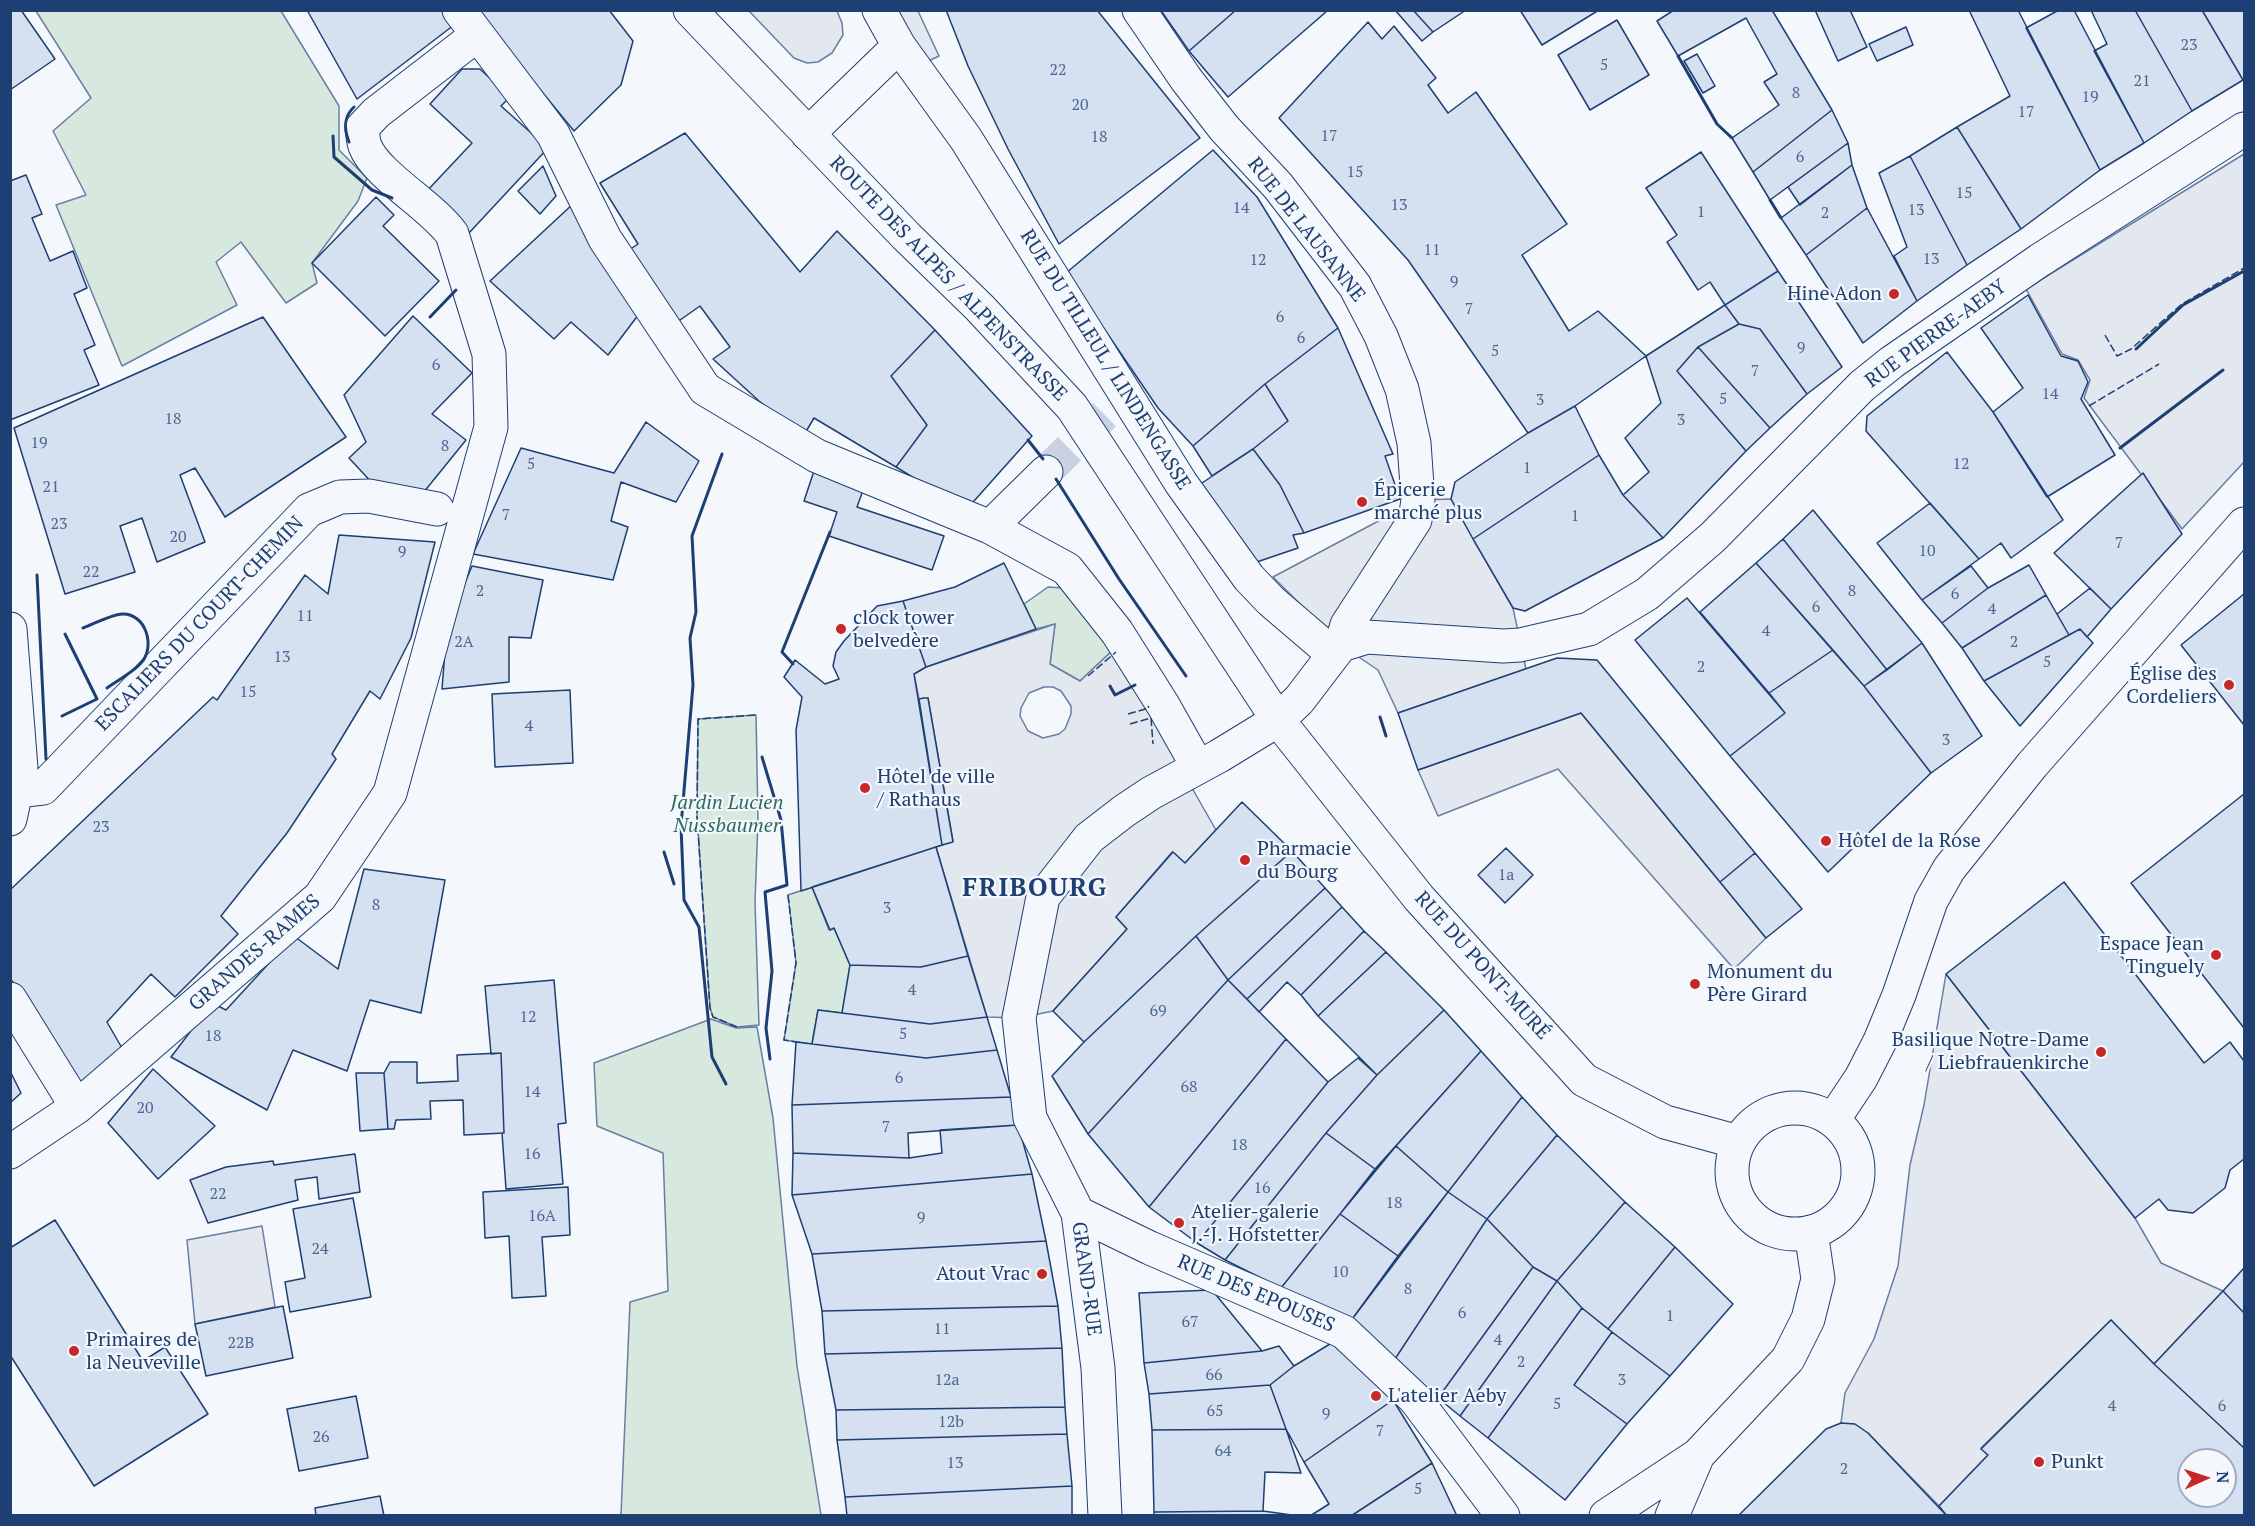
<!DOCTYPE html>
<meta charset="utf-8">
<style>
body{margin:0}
#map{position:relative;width:2255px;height:1526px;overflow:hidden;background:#f4f7fb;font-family:"PT Serif",serif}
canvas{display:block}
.frame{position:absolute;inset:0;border:12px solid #1d3f73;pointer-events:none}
.north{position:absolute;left:2177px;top:1448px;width:60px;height:60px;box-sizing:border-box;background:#f4f7fb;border:2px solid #9eadc5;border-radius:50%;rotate:87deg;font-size:16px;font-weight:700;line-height:24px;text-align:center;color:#1d3f73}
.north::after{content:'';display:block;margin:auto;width:21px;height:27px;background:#c62828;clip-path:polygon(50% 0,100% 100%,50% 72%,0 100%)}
</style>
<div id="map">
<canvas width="2255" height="1526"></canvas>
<div class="frame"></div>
<div class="north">N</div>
</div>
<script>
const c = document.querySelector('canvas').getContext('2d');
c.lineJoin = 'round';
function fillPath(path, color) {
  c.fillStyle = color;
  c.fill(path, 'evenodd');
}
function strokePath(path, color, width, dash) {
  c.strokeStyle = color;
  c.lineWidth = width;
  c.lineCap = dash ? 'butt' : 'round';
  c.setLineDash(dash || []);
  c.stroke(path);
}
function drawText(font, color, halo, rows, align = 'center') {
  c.font = font + ' "PT Serif",serif';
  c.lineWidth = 4.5;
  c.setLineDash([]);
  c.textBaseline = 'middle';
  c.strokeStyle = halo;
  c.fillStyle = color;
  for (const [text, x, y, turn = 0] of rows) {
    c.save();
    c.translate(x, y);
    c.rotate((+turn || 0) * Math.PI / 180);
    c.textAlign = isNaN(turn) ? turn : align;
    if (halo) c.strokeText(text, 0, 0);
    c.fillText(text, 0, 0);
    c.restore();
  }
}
const green = new Path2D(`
 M36,11H281L339,106V150L367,178L358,201L312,263L317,283L286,303L241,242L216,262L237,305L122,366L56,205L86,195L53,131L91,98Z
 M1048,587L1064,588L1113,650L1080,681L1050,664L1055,624L1036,629L1024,604Z
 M756,715L758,820L755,902L759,1025L737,1027L713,1017L710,1008L697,816L698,719Z
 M812,887L829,930L834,928L850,965L842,1013L818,1010L812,1044L784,1040L796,963L788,895Z
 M711,1019L736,1028L757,1027L773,1118L797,1366L821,1515H621L630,1302L668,1291L663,1153L597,1126L594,1063Z`);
fillPath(green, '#d7e8df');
strokePath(green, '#687fa3', 1.5);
const parking = new Path2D(`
 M749,11H837L842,23L843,35L832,53L818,62L807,63L794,58Z
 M886,11H918L939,56L922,64Z
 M2244,154V462L2182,529L2084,398L2090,380L2078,360L2062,354L2026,289Z
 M1451,499L1513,608L1526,669L1398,713L1378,670L1341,645L1273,577L1418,500Z
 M1055,624L1050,664L1080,681L1113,650L1216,830L1185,863L1172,852L1116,917L1127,929L1053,1011L1019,1018L987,1017L936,847L953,841L928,698L919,699L914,674L926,667ZM1044,687H1053L1061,691L1071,706V714L1065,729L1059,734L1043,738L1028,731L1020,716L1021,708L1029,693Z
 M1581,713L1766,938L1734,969L1558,769L1438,816L1418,770Z
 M1946,974L2135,1218L2161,1263L2223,1291L2154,1364L2111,1320L1981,1448L1988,1455L1939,1506L1868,1433L1841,1423L1845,1393L1874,1339L1898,1266L1910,1165L1924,1105Z
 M262,1226L275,1307L195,1324L187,1240Z`);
fillPath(parking, '#e3e8f0');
strokePath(parking, '#687fa3', 1.5);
const building = new Path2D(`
 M10,10H21L55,59L10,90Z
 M307,10H443L454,25L357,99Z
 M475,10H609L633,41L621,85L574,131Z
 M946,10H1097L1200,138L1059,244L1008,149L968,66Z
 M1164,10H1236L1189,51L1162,12Z
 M1236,10H1327V11L1228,97L1189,51Z
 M1395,10H1413L1433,32L1422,41Z
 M1413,10H1466L1433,32Z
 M1520,10H1599L1542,45Z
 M1674,10H1772L1832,110L1753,172L1732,138L1779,105L1764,82L1777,74L1746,18L1678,56L1657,21Z
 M1815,10H1850L1867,47L1838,61Z
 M1969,10H2018L2100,170L2021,229L1957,127L2010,96Z
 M2059,10H2074L2144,143L2100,170L2026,28Z
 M2091,10H2135L2192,111L2144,143L2094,51L2107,44Z
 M2135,10H2202L2243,80L2192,111Z
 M2202,10H2244V79L2243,80Z
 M1617,20L1649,75L1590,110L1558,55Z
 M1368,22L1382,39L1394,26L1436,78L1428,85L1448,113L1476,92L1567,224L1522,255L1569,331L1598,311L1646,356L1575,406L1528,433L1408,260L1279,118Z
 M1906,27L1913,45L1877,61L1869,44Z
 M1697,54L1715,86L1703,93L1684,61Z
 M462,69H480L510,97L501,106L548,148L469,233L425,193L472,143L430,104Z
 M1832,110L1848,143L1770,200L1753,172Z
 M1957,127L2021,229L1967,265L1910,156Z
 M685,133L800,272L837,231L935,330L891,376L927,425L896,467L814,418L804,435L759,401L713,359L730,347L700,306L673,325L626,252L638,244L600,183Z
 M1848,143L1852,165L1800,205L1788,187Z
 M1213,150L1257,197L1338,328L1265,384L1193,446L1158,408L1066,273Z
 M1701,152L1778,271L1725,305L1710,282L1698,290L1667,242L1677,235L1646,188Z
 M1910,156L1967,265L1917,301L1894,256L1907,247L1879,173Z
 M1852,165L1867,208L1806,255L1781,218Z
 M543,166L556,196L540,214L518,191Z
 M26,175L42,214L32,218L50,261L73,251L87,288L74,294L95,345L84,350L99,385L10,420V181Z
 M376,197L394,215L383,226L439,281L385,336L312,263Z
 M574,203L642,310L608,355L571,322L554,339L490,281Z
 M1867,208L1917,301L1863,343L1806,255Z
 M1778,271L1842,367L1807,394L1760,329L1739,324L1725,305Z
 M2028,295L2061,356L2078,361L2088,382L2081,399L2115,455L2047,497L1993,412L2023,388L1981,328Z
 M1725,305L1739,324L1698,347L1677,371L1746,451L1663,538L1623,495L1649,472L1625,438L1661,403L1646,356Z
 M413,316L472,373L432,414L466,440L419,498L375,486L349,458L366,442L344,395Z
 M263,317L346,437L225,517L195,468L180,475L205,542L157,562L142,518L120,526L135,572L65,594L14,428Z
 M1739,324L1760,329L1807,394L1770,428L1698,347Z
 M1338,328L1393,454L1385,456L1400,499L1304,533L1280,485L1253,449L1288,421L1265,384Z
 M935,330L1032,436L966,510L896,467L927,425L891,376Z
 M1698,347L1770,428L1746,451L1677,371Z
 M1947,352L1993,412L2063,520L2011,558L2001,543L1979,559L1866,431L1867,416Z
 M1265,384L1288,421L1253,449L1212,476L1193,446Z
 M1575,406L1599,455L1473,539L1451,499L1455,482L1528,433Z
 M646,422L699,461L676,502L621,482L611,521L628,527L613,580L473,554L521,448L614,473Z
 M1253,449L1280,485L1304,533L1293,535L1298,548L1245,566L1196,487Z
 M1599,455L1623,495L1663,538L1525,611L1513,608L1473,539Z
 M816,465L866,482L857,507L944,536L932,570L829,536L837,512L804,501Z
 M2143,473L2182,534L2111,609L2054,553Z
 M1930,503L1979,559L1922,600L1877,543Z
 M1813,510L1922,643L1887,670L1783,539Z
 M339,535L435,542L411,638L380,699L370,691L332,754L336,759L287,833L221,916L238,934L175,997L151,974L107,1022L126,1055L85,1090L10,978V890L213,697L217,700L305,575L328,594Z
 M1783,539L1887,670L1864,686L1756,563Z
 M1004,563L1036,629L926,667L903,601L955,587Z
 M1756,563L1833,650L1769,693L1700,612Z
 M2029,565L2046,595L1962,648L1942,623L1988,588Z
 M472,566L543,580L531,638L509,637V682L442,689L447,626Z
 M1971,566L1988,588L1942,623L1922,600Z
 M2090,588L2111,609L2087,637L2080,629L2069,635L2057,614Z
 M2244,594V725L2181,645Z
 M2046,595L2069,635L1984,681L1962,648Z
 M1687,598L1785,713L1730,756L1635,640Z
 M903,601L926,667L914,674L942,845L801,891L796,730L802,697L784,677L795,660L825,684L839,679L833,666L836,652L844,641L877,606Z
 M2080,629L2093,643L2020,726L1984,681Z
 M1922,643L1982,736L1931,773L1864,686Z
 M1833,650L1864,686L1931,773L1828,872L1730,756L1785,713L1769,693Z
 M1557,658L1597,660L1755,853L1720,882L1581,713L1418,770L1398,713Z
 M570,690L573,763L495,767L492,694Z
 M924,698H928L953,842L942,845L919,699Z
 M2244,794V1028L2131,883Z
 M1242,802L1292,851L1196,936L1084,1042L1053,1011L1127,929L1116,917L1173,852L1185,863Z
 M936,847L968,956L921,967L850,965L834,928L830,930L812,887Z
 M1506,848L1533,875L1505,903L1478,875Z
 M1292,851L1325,888L1228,980L1196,936Z
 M1755,853L1802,909L1766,938L1720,882Z
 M364,869L445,880L421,1013L370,1000L347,1071L293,1050L267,1110L171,1057L212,1003L226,1010L294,936L338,969Z
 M2064,882L2204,1063L2230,1042L2244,1061V1159L2230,1170L2225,1188L2193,1213L2168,1210L2159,1199L2135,1218L1946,974Z
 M1325,888L1342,907L1247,999L1228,980Z
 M1342,907L1364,931L1301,995L1287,982L1259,1012L1247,999Z
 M1364,931L1386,952L1318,1016L1301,995Z
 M1196,936L1228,980L1088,1134L1052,1076L1084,1042Z
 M1386,952L1444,1010L1377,1075L1318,1016Z
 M968,956L987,1017L930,1024L842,1013L850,965L921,967Z
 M554,980L566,1123L558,1124L563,1184L506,1189L502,1133H504L501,1053L491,1054L485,986Z
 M1228,980L1286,1039L1149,1207L1088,1134Z
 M818,1010L930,1024L987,1017L997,1050L926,1058L812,1044Z
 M1444,1010L1481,1051L1375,1169L1326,1133L1377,1075Z
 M1286,1039L1328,1082L1197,1243L1149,1207Z
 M796,1042L926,1058L997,1050L1011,1097L792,1105Z
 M1481,1051L1522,1097L1448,1192L1396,1146Z
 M501,1053L504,1133L464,1135L463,1100L430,1101L431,1119L396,1120L394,1129H388L384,1073L390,1062H417V1083L458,1081L457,1055Z
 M1358,1058L1377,1075L1326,1133L1225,1260L1197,1243L1328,1082Z
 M153,1069L215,1126L158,1179L108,1123Z
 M10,1071L21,1093L10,1103Z
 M356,1073H384L388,1129L360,1131Z
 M1011,1097L1018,1125L908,1133L909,1158L793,1153L792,1105Z
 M1522,1097L1557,1135L1487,1219L1448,1192Z
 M1018,1125L1032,1174L792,1195L793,1153L909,1158L942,1153L940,1130Z
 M1326,1133L1375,1169L1340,1214L1281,1288L1225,1260Z
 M1557,1135L1625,1202L1557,1281L1533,1267L1487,1219Z
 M1396,1146L1448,1192L1398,1256L1340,1214Z
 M355,1154L360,1192L319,1199L317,1177L295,1180L298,1200L208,1223L190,1180L226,1167L273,1161L274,1165Z
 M1032,1174L1046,1241L812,1254L792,1195Z
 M568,1187L570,1235L542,1237L546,1296L512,1298L509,1236L485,1238L483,1192Z
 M1448,1192L1487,1219L1395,1359L1350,1322Z
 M353,1198L371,1297L290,1312L285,1282L305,1278L293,1209Z
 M1625,1202L1675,1247L1608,1329L1582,1308L1557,1281Z
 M1340,1214L1398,1256L1350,1322L1281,1288Z
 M1487,1219L1533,1267L1438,1398L1395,1359Z
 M55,1220L143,1361L165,1347L208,1414L94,1486L10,1355V1248Z
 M1046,1241L1058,1306L822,1311L812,1254Z
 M1675,1247L1733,1304L1670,1376L1608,1329Z
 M1533,1267L1557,1281L1460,1416L1438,1398Z
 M2244,1268V1313L2223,1291Z
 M1557,1281L1582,1308L1488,1438L1460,1416Z
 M1212,1290L1262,1351L1144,1363L1139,1293Z
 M2223,1291L2244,1313V1448L2154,1364Z
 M283,1306L293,1358L206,1376L195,1324Z
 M1058,1306L1062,1348L825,1354L822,1311Z
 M1582,1308L1612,1332L1574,1385L1627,1424L1565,1500L1488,1438Z
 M2111,1320L2154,1364L2244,1448V1516H1947L1939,1506L1988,1455L1981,1449ZM2189,1460H2225V1496H2189Z
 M1612,1332L1670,1376L1627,1424L1574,1385Z
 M1338,1339L1393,1400L1304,1462L1286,1429L1270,1385L1294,1366Z
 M1279,1346L1294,1366L1270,1385L1149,1394L1144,1363L1262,1351Z
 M1062,1348L1065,1407L836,1410L825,1354Z
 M1270,1385L1286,1429L1152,1430L1149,1394Z
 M356,1396L368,1458L299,1471L287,1409Z
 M1393,1400L1432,1463L1351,1516H1310L1329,1504L1304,1462Z
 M1065,1407L1067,1434L837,1440L836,1410Z
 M1841,1423L1855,1424L1868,1433L1947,1516H1738L1826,1429Z
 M1286,1429L1301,1473L1265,1472L1263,1511L1154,1512L1152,1430Z
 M1067,1434L1072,1486L845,1497L837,1440Z
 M1432,1463L1457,1516H1351Z
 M1072,1486V1516H847L845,1497Z
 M380,1496L384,1516H316L315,1508Z
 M1263,1511L1299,1516H1154V1512Z`);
fillPath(building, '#d5e0f0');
strokePath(building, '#1d3f73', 1.5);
strokePath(new Path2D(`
 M1046,472L1110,409`), '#c9d2e0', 33, [33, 16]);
const street = new Path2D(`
 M459,10L553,134L605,239L705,389L817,456L990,527L1067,569L1117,632L1163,705L1198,767
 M899,46L966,139L1181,483L1249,578L1271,601L1333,654
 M808,134L899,46L879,10
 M990,527L1046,472
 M10,629L21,768L10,819
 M1341,645L1367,637L1503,646L1520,645L1589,629L1647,594L1713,537L1862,386L1892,362L2040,260L2244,129
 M17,791L43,788L309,510L340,497L369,496L437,509
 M10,999L77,1107
 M10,1152L77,1107L320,897L390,793L491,427L489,354L452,234C431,205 376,175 365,146C363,141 363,134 362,128L376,113L477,35
 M1078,1213L1150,1248L1344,1332L1415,1399L1503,1516
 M1105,1516L1098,1368L1078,1213L1030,1118L1019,1018L1043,897L1089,838L1124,811L1151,793L1219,756L1278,720L1299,700L1341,645L1347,625L1415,520L1418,500L1414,443L1402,389L1381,336L1355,286L1278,186L1224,128L1186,79L1139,10
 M1606,1516L1698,1455L1788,1359L1808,1319L1818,1279L1811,1232
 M1672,1516L1698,1455`);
const secondary = new Path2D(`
 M690,10L906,236L980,308L1072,407L1278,720L1419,898L1584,1080L1665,1122L1738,1142
 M1732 1171a63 63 0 1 1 126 0a63 63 0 1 1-126 0Z
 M1833,1120L1861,1078L1880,1041L1899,995L1931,901L1949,869L2032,765L2244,524`);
strokePath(street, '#1d3f73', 35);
strokePath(secondary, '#1d3f73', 35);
strokePath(street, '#f4f7fb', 33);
strokePath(secondary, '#f4f7fb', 33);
strokePath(new Path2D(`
 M2105,335L2117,356L2131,349L2182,304L2244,268
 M2089,406L2159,364
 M1088,676L1116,652
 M1128,714L1149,708L1148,706
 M1130,724L1151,718L1153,744
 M788,895L796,963L784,1040L796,1042
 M737,1027L713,1017L710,1008L697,816L698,719L756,715`), '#1d3f73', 1.5, [8, 3]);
strokePath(new Path2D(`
 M1678,56L1717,124L1732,138
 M333,136L334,157L372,190L392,198
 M349,142C344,129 343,117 354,107
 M1770,200L1781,218
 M430,317L456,290
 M2136,349L2183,305L2244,271
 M1028,440L1043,459
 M2120,448L2223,370
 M722,454L692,536L696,612L690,638L693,685L681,826L684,900L699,927L712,1057L726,1084
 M1056,479L1119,579L1186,676
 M37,575L46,759
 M83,628C94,624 110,615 122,614C146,613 156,647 141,663C132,673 118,680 107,688
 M793,664L782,652L830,532
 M1110,686L1115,695L1135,685
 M62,716L97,699L65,634
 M1380,717L1386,736
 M762,757L781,820L787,885L765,892L772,971L766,1028L770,1059
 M664,852L674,884`), '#1d3f73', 3);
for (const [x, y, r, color] of [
 [1894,294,6,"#c62828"],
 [1362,502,6,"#c62828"],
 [841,629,6,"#c62828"],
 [2229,685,6,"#c62828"],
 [865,788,6,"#c62828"],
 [1826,841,6,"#c62828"],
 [1245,860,6,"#c62828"],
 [2216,955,6,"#c62828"],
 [1695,984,6,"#c62828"],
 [2101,1052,6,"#c62828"],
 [1179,1223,6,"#c62828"],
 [1042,1274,6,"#c62828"],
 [74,1351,6,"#c62828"],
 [1376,1396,6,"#c62828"],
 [2039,1462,6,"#c62828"]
]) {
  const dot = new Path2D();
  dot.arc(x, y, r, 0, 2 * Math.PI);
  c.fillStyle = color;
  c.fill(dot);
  strokePath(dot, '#f4f7fb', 2);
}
drawText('16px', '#4b6792', null, [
 ["23",2189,45],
 ["5",1604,65],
 ["22",1058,70],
 ["21",2142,81],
 ["8",1796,93],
 ["19",2090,97],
 ["20",1080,105],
 ["17",2026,112],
 ["17",1329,136],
 ["18",1099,137],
 ["6",1800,157],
 ["15",1355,172],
 ["15",1964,193],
 ["13",1399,205],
 ["14",1241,208],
 ["13",1916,210],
 ["1",1701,212],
 ["2",1825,213],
 ["11",1432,250],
 ["13",1931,259],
 ["12",1258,260],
 ["9",1454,282],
 ["7",1469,309],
 ["6",1280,317],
 ["6",1301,338],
 ["9",1801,348],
 ["5",1495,351],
 ["6",436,365],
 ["7",1755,371],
 ["14",2050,394],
 ["5",1723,399],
 ["3",1540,400],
 ["18",173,419],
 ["3",1681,420],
 ["19",39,443],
 ["8",445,446],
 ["5",531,464],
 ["12",1961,464],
 ["1",1527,468],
 ["21",51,487],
 ["7",506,515],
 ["1",1575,516],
 ["23",59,524],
 ["20",178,537],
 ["7",2119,543],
 ["10",1927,551],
 ["9",402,552],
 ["22",91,572],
 ["2",480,591],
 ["8",1852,591],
 ["6",1955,594],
 ["6",1816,607],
 ["4",1992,609],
 ["11",305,616],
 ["4",1766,631],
 ["2A",464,642],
 ["2",2014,642],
 ["13",282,657],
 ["5",2047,662],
 ["2",1701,667],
 ["15",248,692],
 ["4",529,726],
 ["3",1946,740],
 ["23",101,827],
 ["1a",1506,875],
 ["8",376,905],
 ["3",887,908],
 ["4",912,990],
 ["69",1158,1011],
 ["12",528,1017],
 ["5",903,1034],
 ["18",213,1036],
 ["6",899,1078],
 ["68",1189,1087],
 ["14",532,1092],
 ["20",145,1108],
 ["7",886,1127],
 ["18",1239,1145],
 ["16",532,1154],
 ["16",1262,1188],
 ["22",218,1194],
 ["18",1394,1203],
 ["16A",542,1216],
 ["9",921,1218],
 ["24",320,1249],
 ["10",1340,1272],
 ["8",1408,1289],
 ["6",1462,1313],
 ["1",1670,1316],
 ["67",1190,1322],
 ["11",942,1329],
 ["4",1498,1340],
 ["22B",241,1343],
 ["2",1521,1362],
 ["66",1214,1375],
 ["12a",947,1380],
 ["3",1622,1380],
 ["5",1557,1404],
 ["4",2112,1406],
 ["6",2222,1406],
 ["65",1215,1411],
 ["9",1326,1414],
 ["12b",951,1422],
 ["7",1380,1431],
 ["26",321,1437],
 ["64",1223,1451],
 ["13",955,1463],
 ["2",1844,1469],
 ["5",1418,1489]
]);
drawText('20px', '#1d3f73', '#f4f7fb', [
 ["RUE DE LAUSANNE",1306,230,52],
 ["ROUTE DES ALPES / ALPENSTRASSE",948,279,46],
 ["RUE PIERRE-AEBY",1936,334,-36],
 ["RUE DU TILLEUL / LINDENGASSE",1105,360,58],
 ["ESCALIERS DU COURT-CHEMIN",200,624,-46],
 ["GRANDES-RAMES",255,953,-41],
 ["RUE DU PONT-MURÉ",1482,966,48],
 ["GRAND-RUE",1086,1279,82],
 ["RUE DES EPOUSES",1256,1294,23]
]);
drawText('20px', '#1d3f73', '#f4f7fb', [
 ["Hine Adon",1882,294,"right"],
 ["Épicerie",1374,490],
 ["marché plus",1374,513],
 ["clock tower",853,618],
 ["belvedère",853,641],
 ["Église des",2217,674,"right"],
 ["Cordeliers",2217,697,"right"],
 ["Hôtel de ville",877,777],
 ["/ Rathaus",877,800],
 ["Hôtel de la Rose",1838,841],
 ["Pharmacie",1257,849],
 ["du Bourg",1257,872],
 ["Espace Jean",2204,944,"right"],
 ["Tinguely",2204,967,"right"],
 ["Monument du",1707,972],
 ["Père Girard",1707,995],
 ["Basilique Notre-Dame",2089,1040,"right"],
 ["/ Liebfrauenkirche",2089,1063,"right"],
 ["Atelier-galerie",1191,1212],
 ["J.-J. Hofstetter",1191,1235],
 ["Atout Vrac",1030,1274,"right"],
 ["Primaires de",86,1340],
 ["la Neuveville",86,1363],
 ["L'atelier Aeby",1388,1396],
 ["Punkt",2051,1462]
], 'left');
drawText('italic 20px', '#2c6c60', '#f4f7fb', [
 ["Jardin Lucien",727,803],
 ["Nussbaumer",727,826]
]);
c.letterSpacing = '1.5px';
drawText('bold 26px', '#1d3f73', '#f4f7fb', [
 ["FRIBOURG",1035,889]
]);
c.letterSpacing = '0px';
</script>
